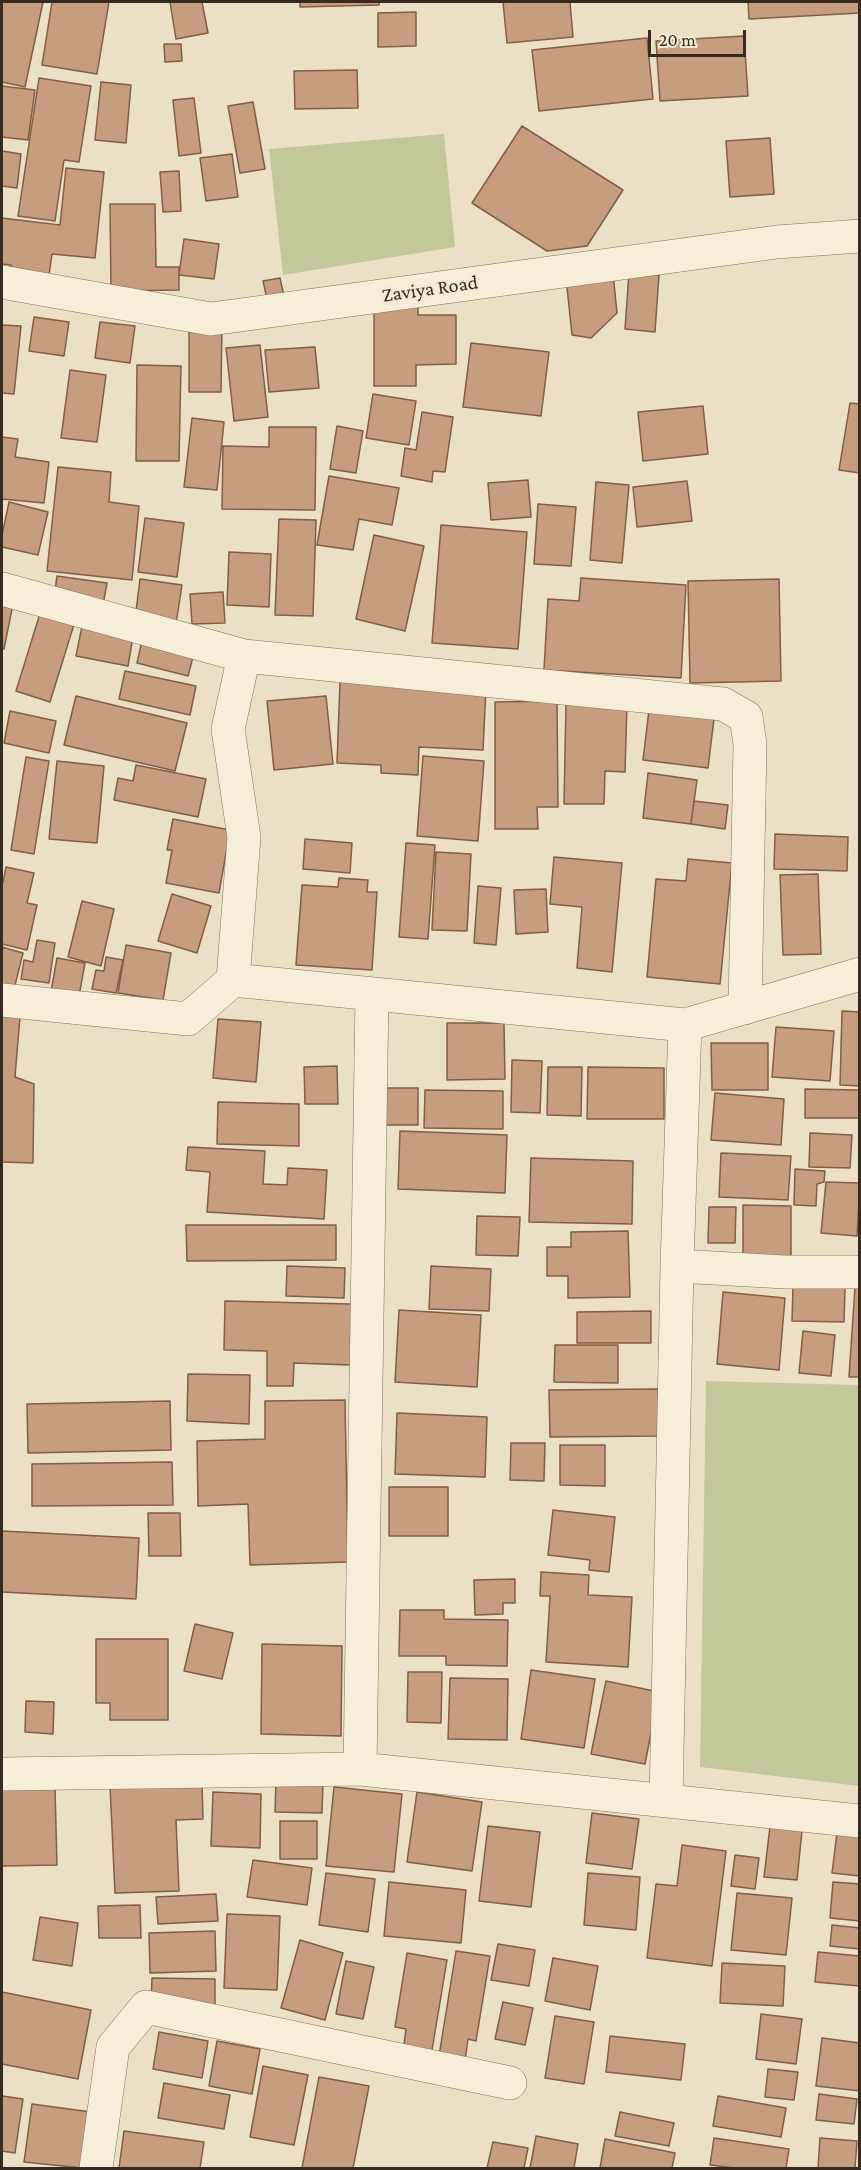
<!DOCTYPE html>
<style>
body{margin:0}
#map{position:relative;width:861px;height:2170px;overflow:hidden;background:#ebe0c6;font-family:"Crimson Pro",serif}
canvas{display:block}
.frame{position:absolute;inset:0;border:3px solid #362b20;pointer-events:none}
.scale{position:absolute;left:648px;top:30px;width:98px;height:27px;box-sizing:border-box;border:3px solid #362b20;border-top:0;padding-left:8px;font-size:18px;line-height:21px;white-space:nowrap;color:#362b20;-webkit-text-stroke:4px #f3ead5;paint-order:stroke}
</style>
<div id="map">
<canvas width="861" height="2170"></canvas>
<div class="frame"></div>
<div class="scale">20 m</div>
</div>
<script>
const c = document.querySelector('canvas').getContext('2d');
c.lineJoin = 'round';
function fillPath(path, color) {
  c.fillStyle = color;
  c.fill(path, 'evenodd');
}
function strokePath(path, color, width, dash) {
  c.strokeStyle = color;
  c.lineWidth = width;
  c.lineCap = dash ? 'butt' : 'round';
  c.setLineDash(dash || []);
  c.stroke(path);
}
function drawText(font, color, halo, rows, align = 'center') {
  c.font = font + ' "Crimson Pro",serif';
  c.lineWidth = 6;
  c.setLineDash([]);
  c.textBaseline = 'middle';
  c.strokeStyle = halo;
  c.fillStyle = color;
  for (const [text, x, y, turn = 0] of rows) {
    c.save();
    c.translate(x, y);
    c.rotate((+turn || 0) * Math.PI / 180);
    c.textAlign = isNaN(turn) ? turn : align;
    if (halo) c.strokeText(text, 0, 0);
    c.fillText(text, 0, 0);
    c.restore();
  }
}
fillPath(new Path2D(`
 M444,134L455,247L283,275L269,149Z
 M706,1381L859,1385V1786L700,1767Z`), '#c2c89a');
const building = new Path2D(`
 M2,2H43L25,87L2,82Z
 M52,2H109L97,74L42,65Z
 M170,2H202L208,33L176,39Z
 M300,2H379V5L300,7Z
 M503,2H570L573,37L507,43Z
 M748,2H860V13L749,19Z
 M416,12V46L378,47V13Z
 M744,36L748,96L660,101L656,41Z
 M647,38L653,99L539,111L532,50Z
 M164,44H181L182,61L165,62Z
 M357,70L358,108L295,109L294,71Z
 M39,78L91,86L79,162L64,160L55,221L18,216Z
 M101,82L131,85L126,143L95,140Z
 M2,86L35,90L28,140L2,137Z
 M194,98L201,153L179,156L173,100Z
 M253,102L265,169L240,173L228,106Z
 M522,126L623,190L587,246L547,251L472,203Z
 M770,138L774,194L730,197L726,141Z
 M2,151L21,154L17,188L2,186Z
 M232,154L238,197L206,201L200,158Z
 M66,168L104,172L95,258L52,254L49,275L11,271V265L2,264V218L60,225Z
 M179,171L181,211L163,212L160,172Z
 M110,204H155L156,267H179V290L111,291Z
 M184,239L219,244L214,279L179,275Z
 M613,273L617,313L591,338L572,335L566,278Z
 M629,273L659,275L655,332L625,329Z
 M280,278L284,296L267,299L263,281Z
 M374,301H418V315H456V364L416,365V386H374Z
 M34,317L69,322L64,356L29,351Z
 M100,322L135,326L130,363L95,358Z
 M189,323H222L221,392H189Z
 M2,325L21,326L14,394L2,393Z
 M471,343L549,352L541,416L463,407Z
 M260,345L268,417L234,421L226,348Z
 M315,347L319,388L269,392L265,350Z
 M137,365L181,366L179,461H136Z
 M70,370L106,375L97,442L61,438Z
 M373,394L416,401L409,445L366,438Z
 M850,403L860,404V473L839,470Z
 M703,406L708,454L643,461L638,412Z
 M422,412L453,417L445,472L433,471L432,482L401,476L405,448L416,450Z
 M192,418L224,422L217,490L184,487Z
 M337,426L363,431L356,473L330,469Z
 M269,427H316L315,510L222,509L223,446L269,447Z
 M2,437L18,439L15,457L49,462L44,503L2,499Z
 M58,467L111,472L109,502L139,506L132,580L47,571Z
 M329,476L399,488L392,525L359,519L353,550L317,545Z
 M528,480L531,517L491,520L488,483Z
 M687,481L692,521L637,527L633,487Z
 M596,482L629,485L622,563L590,560Z
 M9,502L48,512L38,555L2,547V535Z
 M538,504L576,507L571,566L534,564Z
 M145,518L184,523L177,577L138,572Z
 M279,519L316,520L313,616L275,615Z
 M441,525L527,532L518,649L432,643Z
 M374,535L424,546L405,631L356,619Z
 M229,552L271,554L269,607L227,605Z
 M57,576L107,583L103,605L54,598Z
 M581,578L686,585L681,678L544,670L548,599L579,601Z
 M140,579L182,585L176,624L135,619Z
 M779,579L781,681L690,683L688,581Z
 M223,592L225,623L192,624L190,594Z
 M2,597L14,599L4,649H2Z
 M42,607L76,618L50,702L16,691Z
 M83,621L134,631L128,666L76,656Z
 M143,636L195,649L188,676L137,663Z
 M125,671L196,686L190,715L119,699Z
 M340,682L486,688L483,750L419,747L418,775L381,773V765L337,763Z
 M76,696L187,723L175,771L64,745Z
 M326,696L333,764L274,770L267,701Z
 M557,701L558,807H537L538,829H495V702Z
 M566,703L627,705L625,772L605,771L604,804H564Z
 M649,710L714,719L708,768L643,760Z
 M10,711L56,721L49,753L4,743Z
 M423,756L484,761L478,841L417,836Z
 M26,757L49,761L34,854L11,850Z
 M57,761L104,766L97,843L49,839Z
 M136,765L206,779L198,817L114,800L118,778L133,781Z
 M648,773L697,780L691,824L643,818Z
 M694,801L728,805L725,829L691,824Z
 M173,819L230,830L219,893L166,883L172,850H167Z
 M775,834L848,837L847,871L774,869Z
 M305,839L352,843L350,873L303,869Z
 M406,843L435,845L428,939L399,937Z
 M436,852L471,854L467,931L432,930Z
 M554,857L622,863L612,972L577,968L582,907L550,904Z
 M688,859L732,863L720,984L647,977L656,879L686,881Z
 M6,867L34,873L27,903L37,905L27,950L2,944V882H3Z
 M818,874L821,954L783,955L780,875Z
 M339,878L368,880L367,892H377L372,970L296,965L302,885L338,887Z
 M478,886L501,888L496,945L474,943Z
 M546,889L548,932L516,934L514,890Z
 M172,894L211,906L197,953L158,941Z
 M82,901L114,909L101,966L68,957Z
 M37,940L55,943L49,983L21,979L24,960L33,962Z
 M126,945L171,953L163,1000L118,993Z
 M2,947L23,953L12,997L2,994Z
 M106,957L123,960L116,993L92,989L96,970L104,971Z
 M57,958L85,963L79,996L51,992Z
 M842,1011L860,1012V1086L840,1085Z
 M2,1015L20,1017L15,1077L34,1084L33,1163L2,1162Z
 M218,1019L261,1022L256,1082L213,1078Z
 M447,1023H504L505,1079L447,1080Z
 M776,1027L834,1031L830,1081L772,1077Z
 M711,1043H768V1090H712Z
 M512,1060L542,1061L540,1113L511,1112Z
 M337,1066L338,1104H305L304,1067Z
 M548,1067H582L581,1116L547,1115Z
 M588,1067L664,1068V1119H587Z
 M381,1088H418V1125H382Z
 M805,1089L860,1090V1118H805Z
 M425,1090L503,1091V1129L424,1128Z
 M715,1093L784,1099L781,1145L711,1140Z
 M218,1102L299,1104V1146L217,1144Z
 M400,1131L507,1135L505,1193L398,1189Z
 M810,1133L852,1135L850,1168L809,1167Z
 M188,1147L265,1151L263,1184L287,1185L288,1168L327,1170L324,1219L207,1212L210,1172L186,1170Z
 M721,1153L791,1156L788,1200L719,1197Z
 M531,1158L633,1161L632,1224L529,1222Z
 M795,1169L825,1171L824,1182L817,1184L816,1206L794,1205Z
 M826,1182L860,1183L857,1236L821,1233Z
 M743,1205L791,1206V1258H743Z
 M709,1207H736L735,1243H708Z
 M477,1216L520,1217L518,1256L476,1255Z
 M186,1225H336V1260L187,1261Z
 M628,1231L630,1297L568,1298V1276H547V1247H571V1232Z
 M287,1266L345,1268L344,1298L286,1296Z
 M431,1266L491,1269L489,1311L429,1309Z
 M793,1287L845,1288L844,1322L792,1321Z
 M855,1287H860V1377H849Z
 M723,1292L785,1298L779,1370L717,1364Z
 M225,1301L352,1304L351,1365L294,1363L293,1386H267V1351L224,1350Z
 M399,1310L481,1315L477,1387L395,1382Z
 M651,1311V1343H577V1312Z
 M803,1331L835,1335L831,1376L799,1373Z
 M555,1345H618V1383L554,1382Z
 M188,1374L250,1375L249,1424L187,1421Z
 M658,1389L659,1436L550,1437L549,1390Z
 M345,1400L348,1562L250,1565L248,1504L198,1506L197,1441L265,1439V1401Z
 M170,1401L171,1450L28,1453L27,1404Z
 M397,1413L487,1417L485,1477L395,1474Z
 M511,1443H545L544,1481L510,1480Z
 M560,1445H605V1486L560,1485Z
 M172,1462L173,1505L32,1506V1464Z
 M389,1487H448V1536H389Z
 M553,1510L615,1517L609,1572L589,1570L590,1560L548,1555Z
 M148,1513H180L181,1556H149Z
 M2,1531L139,1538L136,1599L2,1592Z
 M541,1572L589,1575L588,1595L632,1597L628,1667L546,1662L550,1596H540Z
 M515,1579V1603H503V1614L475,1615L474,1580Z
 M400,1610H444V1619L508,1620L507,1666L446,1665V1656H399Z
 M195,1624L233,1633L222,1679L184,1671Z
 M96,1639H168V1720H110V1703H96Z
 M262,1644L342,1646L341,1736L261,1734Z
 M531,1670L595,1679L584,1748L521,1739Z
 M408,1672H442L441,1723L407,1722Z
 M450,1678L508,1679L507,1740L448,1739Z
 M606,1681L659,1692L645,1764L591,1754Z
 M26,1701L54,1702L53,1734L25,1732Z
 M276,1780L323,1782L322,1813L275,1812Z
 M202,1783L203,1819L176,1820L179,1891L115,1893L110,1786Z
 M334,1787L402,1794L394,1872L326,1866Z
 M55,1788L57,1865L2,1866V1789Z
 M213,1792L261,1794L260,1848L211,1846Z
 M417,1792L482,1802L472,1871L407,1862Z
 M592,1813L639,1819L632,1869L586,1863Z
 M771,1818L803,1821L797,1880L764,1877Z
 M280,1821H317V1859H280Z
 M488,1826L540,1832L531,1907L479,1901Z
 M837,1833L860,1836V1876L832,1873Z
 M682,1845L726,1851L712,1966L647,1958L656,1884L677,1886Z
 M735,1855L759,1858L755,1889L731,1886Z
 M253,1860L312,1868L307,1905L247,1897Z
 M326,1873L375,1879L368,1932L319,1925Z
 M588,1873L640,1877L636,1930L584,1925Z
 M389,1882L466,1890L461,1943L384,1936Z
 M833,1882L860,1884V1921L830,1918Z
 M737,1893L792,1898L786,1955L731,1950Z
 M216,1894L218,1921L158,1924L156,1897Z
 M140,1905L141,1938H99L98,1906Z
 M227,1914L280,1916L277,1990L224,1988Z
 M40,1917L78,1923L72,1966L33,1960Z
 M832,1925L860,1928V1949L830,1946Z
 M215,1931L216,1971L150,1973L149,1933Z
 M300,1940L343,1953L325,2020L281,2008Z
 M498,1944L535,1950L529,1986L491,1980Z
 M456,1951L490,1956L476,2041L468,2039L465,2061L439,2056Z
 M818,1952L860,1956V1986L815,1982Z
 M407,1953L447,1960L431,2056L403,2052L406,2029L395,2027Z
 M553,1958L598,1966L590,2010L545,2001Z
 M346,1961L374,1967L363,2019L336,2014Z
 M722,1963L785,1966L783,2006L720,2003Z
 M152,1978L215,1979V2005L151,2004Z
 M2,1992L91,2010L78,2079L2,2064Z
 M503,2002L533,2008L525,2045L495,2039Z
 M761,2014L802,2019L796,2064L756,2059Z
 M555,2016L594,2022L584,2084L545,2078Z
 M159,2032L208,2041L202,2078L153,2069Z
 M610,2036L685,2044L681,2080L606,2072Z
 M822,2038L860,2043V2091L816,2086Z
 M217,2041L260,2049L252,2094L209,2086Z
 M263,2066L308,2075L294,2145L250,2137Z
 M768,2069L798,2072L794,2100L765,2097Z
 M319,2077L369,2086L353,2168H302Z
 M164,2083L230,2095L224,2129L158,2118Z
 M819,2094L857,2099L854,2124L816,2120Z
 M2,2096L23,2099L15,2153L2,2151Z
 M718,2096L786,2108L781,2137L713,2126Z
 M32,2104L91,2112L82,2168L24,2162Z
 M620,2112L674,2123L669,2146L615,2136Z
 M124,2131L204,2142L200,2168H119Z
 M536,2136L578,2144L574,2168H530Z
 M714,2138L789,2149L786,2168H735L710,2165Z
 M820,2138L857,2141L855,2168H818Z
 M605,2139L675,2153L672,2168H600Z
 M493,2142L528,2148L524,2168H487Z`);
fillPath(building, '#c69d7f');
strokePath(building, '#815e45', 1.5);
const minor = new Path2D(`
 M2,282L211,319L777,242L860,236
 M2,589L244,656L723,704L746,717L750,744L745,1008
 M233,980L244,837L228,729L244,656
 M2,1000L188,1019L233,980L685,1025L860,974
 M677,1266L785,1272H860
 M360,1769L372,995
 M2,1774L360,1769L860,1821
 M666,1801L677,1266L685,1025
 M96,2168L113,2047L146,2007L510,2083`);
strokePath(minor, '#84735d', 34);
strokePath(minor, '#f6eed8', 33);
drawText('20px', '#362b20', '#f3ead5', [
 ["Zaviya Road",430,289,-8]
]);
</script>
